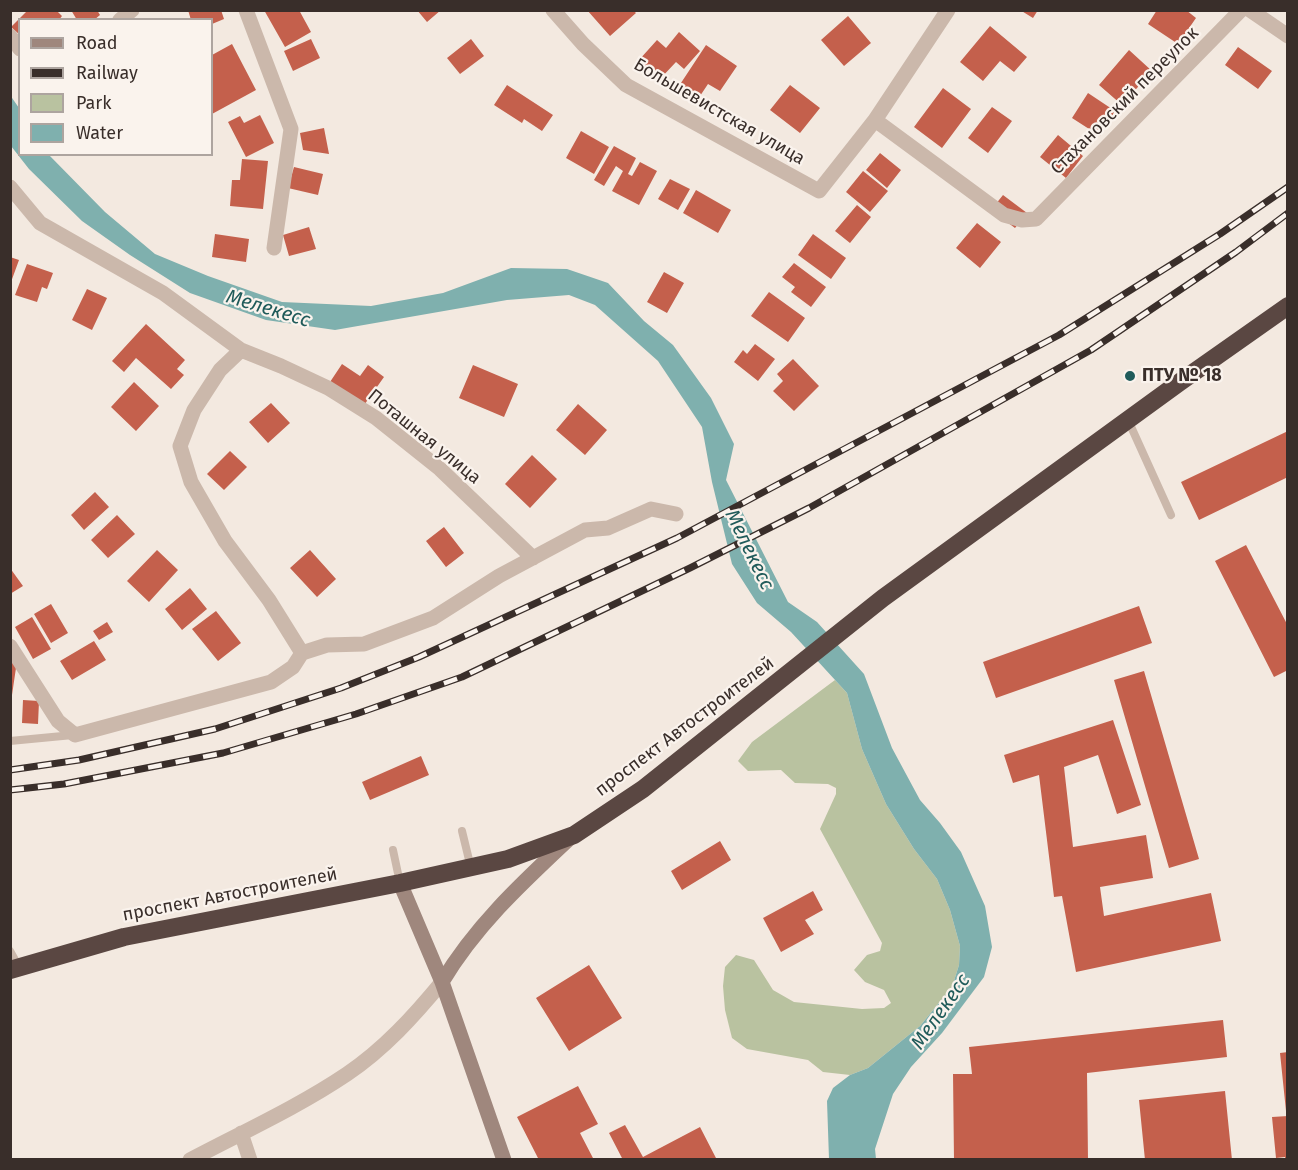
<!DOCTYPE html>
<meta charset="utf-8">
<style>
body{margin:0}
#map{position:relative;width:1298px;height:1170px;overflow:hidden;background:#f3e9e0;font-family:"Fira Sans",sans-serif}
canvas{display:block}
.frame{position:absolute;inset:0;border:12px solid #392e2a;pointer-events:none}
.legend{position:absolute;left:18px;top:18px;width:195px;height:138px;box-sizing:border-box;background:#faf3ed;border:2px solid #ada49f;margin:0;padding:8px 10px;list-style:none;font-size:18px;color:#392e2a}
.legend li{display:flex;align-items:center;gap:12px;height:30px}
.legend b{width:30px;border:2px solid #ada49f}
</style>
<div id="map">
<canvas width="1298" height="1170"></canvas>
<div class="frame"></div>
<ul class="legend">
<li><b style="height:8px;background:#9f877d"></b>Road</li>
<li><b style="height:8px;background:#392e2a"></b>Railway</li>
<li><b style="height:16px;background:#b9c2a0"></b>Park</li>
<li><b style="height:16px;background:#7fb0ae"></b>Water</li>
</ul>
</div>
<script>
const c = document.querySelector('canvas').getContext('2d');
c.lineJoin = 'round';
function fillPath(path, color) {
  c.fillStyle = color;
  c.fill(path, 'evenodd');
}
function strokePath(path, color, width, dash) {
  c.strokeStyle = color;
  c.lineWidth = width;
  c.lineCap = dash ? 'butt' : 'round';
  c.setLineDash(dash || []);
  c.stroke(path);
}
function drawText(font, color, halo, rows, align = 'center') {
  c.font = font + ' "Fira Sans",sans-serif';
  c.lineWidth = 4.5;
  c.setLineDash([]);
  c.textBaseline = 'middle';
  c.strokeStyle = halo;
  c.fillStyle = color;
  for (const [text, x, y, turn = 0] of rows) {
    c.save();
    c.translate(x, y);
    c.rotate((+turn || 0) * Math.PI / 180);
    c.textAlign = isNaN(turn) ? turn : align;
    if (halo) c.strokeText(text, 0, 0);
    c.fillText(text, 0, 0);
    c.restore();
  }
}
fillPath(new Path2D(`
 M835,680L847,693L862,749L886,804L914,849L937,879L950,910L960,946L959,965L952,987L920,1026L868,1068L850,1075L823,1072L808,1060L747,1049L732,1038L725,1010L723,986L725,967L736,955L754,960L773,990L794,1002L862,1009L884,1008L891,1003L884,990L865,982L854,970L867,955L880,951L882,943L820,829L836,794V788L828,784L795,783L781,770L748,771L738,761L752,742Z`), '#b9c2a0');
fillPath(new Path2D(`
 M10,95L19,108L20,154L49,155L105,212L155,254L208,276L282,302L371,306L443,293L511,268L567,269L608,283L644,321L673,345L711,398L734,444L726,480L788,602L817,622L864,674L892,748L920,800L940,823L961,852L985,906L992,947L984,977L942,1033L911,1067L893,1094L875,1149L876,1159H829L827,1101L833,1088L850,1075L868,1068L920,1026L952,987L959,965L960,946L950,910L937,879L914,849L886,804L862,749L847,693L791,632L757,603L732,564L712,482L702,427L658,361L595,305L569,295L507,300L335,330L266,320L190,293L130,255L82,221L29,169L11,146Z`), '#7fb0ae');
fillPath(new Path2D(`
 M28,10H56L62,16L59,20H20V35L11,27Z
 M71,10H97L100,15L94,20H77Z
 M188,10H221L224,19L212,24V20H191Z
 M264,10H299L311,32L285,47Z
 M417,10H441L427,22Z
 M587,10H633L636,13L610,36Z
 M1020,10H1038L1033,18Z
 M1157,10H1186L1196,18L1178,44L1148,24Z
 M848,16L871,43L844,66L821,40Z
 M990,26L1027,57L1014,72L1000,61L983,81L960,62Z
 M679,32L700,51L684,69L676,62L660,79L639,60L657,40L666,48Z
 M311,39L320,58L293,71L284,51Z
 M471,39L484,56L460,74L447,58Z
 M232,44L256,90L212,114V55Z
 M706,45L737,66L720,91L708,84L696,102L677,89Z
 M1238,47L1272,71L1258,89L1225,65Z
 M1129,50L1152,71L1122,105L1099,85Z
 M507,85L553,115L542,131L524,119L522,123L494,105Z
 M790,85L820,108L800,133L770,110Z
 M943,88L971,109L942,148L914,127Z
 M1088,93L1115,111L1100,136L1072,118Z
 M992,107L1012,121L988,153L968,138Z
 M260,115L274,143L246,157L228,122L240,116L244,123Z
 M324,128L329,154L303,150L300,133Z
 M581,131L609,147L594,174L566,158Z
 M1058,135L1083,156L1066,178L1040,157Z
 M614,146L636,158L628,174L632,176L640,162L657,171L639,205L612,191L623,171L616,166L604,186L594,180Z
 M880,153L901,170L887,188L866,170Z
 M242,159L268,161L263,209L230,206L232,180H240Z
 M294,167L323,174L318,195L288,188Z
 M863,171L888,191L870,212L846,192Z
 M670,179L690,189L678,210L658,199Z
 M696,190L731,210L718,233L683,213Z
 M1003,195L1027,213L1015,228L991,210Z
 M857,205L871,217L850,243L835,231Z
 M977,223L1001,242L980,268L956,248Z
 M309,227L316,249L289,256L283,235Z
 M215,234L249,239L246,262L212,257Z
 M813,234L846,258L831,279L798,255Z
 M10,257L19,260L11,282H10Z
 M794,263L826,287L811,307L791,292L795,287L782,277Z
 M27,264L53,273L47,289L42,287L37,302L15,295Z
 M664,272L684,283L667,313L647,302Z
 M87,289L107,298L92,330L72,320Z
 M769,292L805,318L788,342L751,316Z
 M146,324L185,360L177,369L184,375L171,389L136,358L124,372L112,361Z
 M755,344L775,359L758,381L734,362L743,350L747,354Z
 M793,359L819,386L794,411L773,391L783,381L777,374Z
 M342,364L360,376L368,365L384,377L362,408L328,385Z
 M473,365L518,384L504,417L459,398Z
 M134,382L159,406L136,431L111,407Z
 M271,403L290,423L268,443L249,422Z
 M578,404L607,430L585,455L556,430Z
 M1288,431V477L1199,520L1181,482Z
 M230,451L247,467L224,490L207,474Z
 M532,455L557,479L530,508L505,484Z
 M95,492L109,507L84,530L71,515Z
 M117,515L135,534L108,558L91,540Z
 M444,527L464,553L446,567L426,541Z
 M1246,545L1288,626V670L1274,677L1215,561Z
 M157,550L178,570L149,602L127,581Z
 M310,550L336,579L317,597L290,568Z
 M10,568L23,586L10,594Z
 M190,588L207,609L182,630L165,609Z
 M51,604L68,633L51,643L34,614Z
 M1139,606L1152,643L996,698L983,662Z
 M216,611L241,643L218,661L192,629Z
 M32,617L51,649L33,659L15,627Z
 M107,622L113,632L99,640L93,631Z
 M94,641L106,660L72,680L60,661Z
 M10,660L17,661L12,695H10Z
 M1144,671L1199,859L1169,868L1114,680Z
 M23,700L39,701L38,724L22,723Z
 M1113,720L1141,805L1117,814L1098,755L1064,767L1073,847L1146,835L1153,878L1100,887L1104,916L1211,893L1221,941L1076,972L1062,896L1054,897L1039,775L1013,783L1004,755Z
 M421,756L429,775L370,800L362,782Z
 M720,841L731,860L682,890L671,871Z
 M813,891L823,910L805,920L814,934L781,952L763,918Z
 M589,965L622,1018L569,1051L536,998Z
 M1223,1020L1227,1057L1087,1073L1088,1160H954L953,1074H972L969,1047Z
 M1288,1052V1111H1286L1280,1053Z
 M578,1086L598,1124L580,1133L594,1160H539L517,1117Z
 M1225,1091L1232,1160H1145L1139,1100Z
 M1288,1116V1160H1285V1157L1276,1158L1272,1117Z
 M625,1125L643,1157L700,1127L717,1160H623L609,1133Z`), '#c4604c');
strokePath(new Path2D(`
 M1128,420L1171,515
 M10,741L73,735
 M462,831L471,868
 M393,850L400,883
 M10,951L19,967`), '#cbb8ab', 8);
strokePath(new Path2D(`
 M246,10L291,129L274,248
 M553,10L583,44L626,85L819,191L875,120L948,10
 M1250,10L1288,36
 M120,20L132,10
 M10,36L20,49
 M875,120L1004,215L1022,220L1036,219L1241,10
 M10,187L40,223L163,293L241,350L281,366L328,388L376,418L440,469L533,558
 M241,350L220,370L194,410L180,446L191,482L225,541L269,600L302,653
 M10,646L58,721L75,735L271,682L293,667L302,653L327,645L364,644L433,618L499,576L585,530L608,528L651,509L676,514
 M241,1133L250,1160
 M190,1160C243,1132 298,1107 347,1074C384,1049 414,1016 442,982`), '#cbb8ab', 15);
strokePath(new Path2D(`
 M400,883L442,982L504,1160
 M442,982C476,925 523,882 571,837`), '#9f877d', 15);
strokePath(new Path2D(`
 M10,970L124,937L400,883L508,859L574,835L643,789L883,598L1180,382L1288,306`), '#5a4742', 18);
const rail = new Path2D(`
 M10,770L79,760L215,729L341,688L419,657L677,538L1059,335L1220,234L1288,187
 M10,790L64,784L223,753L356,714L462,677L690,568L809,508L1091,350L1236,252L1288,213`);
strokePath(rail, '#392e2a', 7);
strokePath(rail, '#faf3ed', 4.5, [14]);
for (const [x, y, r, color] of [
 [1130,376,6,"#205b5a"]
]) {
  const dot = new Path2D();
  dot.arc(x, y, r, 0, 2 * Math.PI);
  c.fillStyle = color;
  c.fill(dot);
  strokePath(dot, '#faf3ed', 2);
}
drawText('18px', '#392e2a', '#faf3ed', [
 ["Стахановский переулок",1125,101,-45],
 ["Большевистская улица",719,112,30],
 ["Поташная улица",424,437,39],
 ["проспект Автостроителей",685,727,-37],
 ["проспект Автостроителей",230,895,-11]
]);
drawText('bold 18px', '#392e2a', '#faf3ed', [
 ["ПТУ № 18",1142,376]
], 'left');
drawText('italic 20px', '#205b5a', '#faf3ed', [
 ["Мелекесс",268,309,17],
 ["Мелекесс",749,550,64],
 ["Мелекесс",941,1012,-55]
]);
</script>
